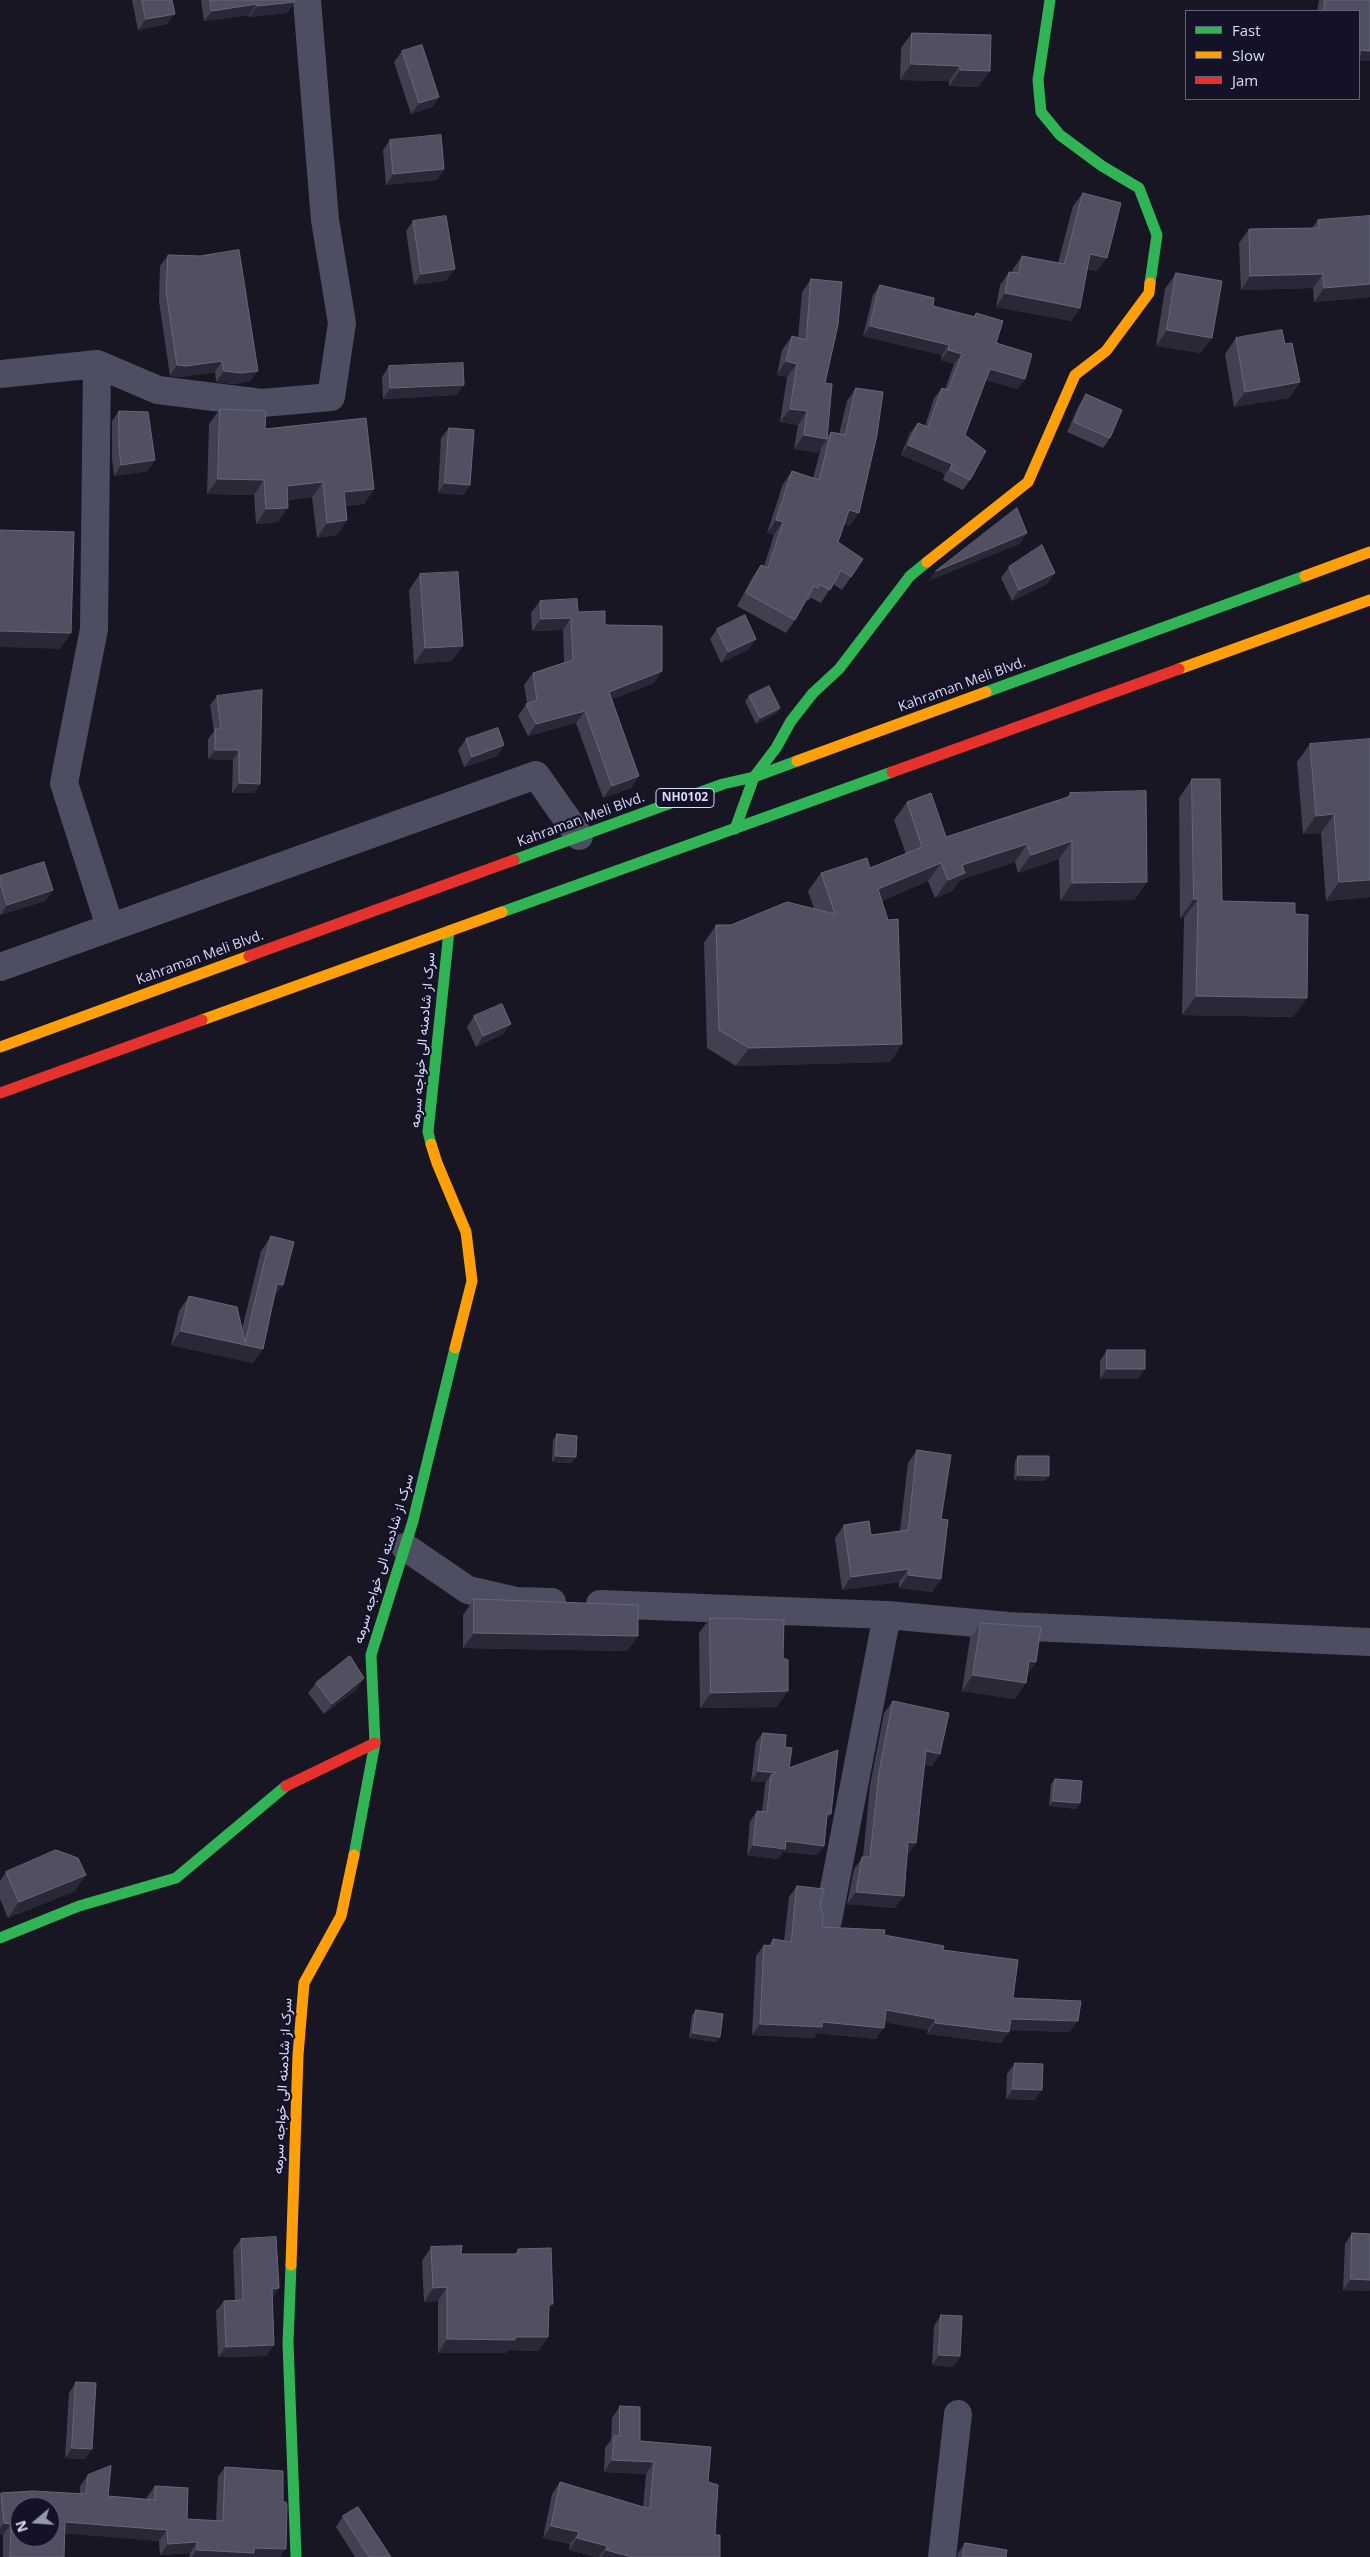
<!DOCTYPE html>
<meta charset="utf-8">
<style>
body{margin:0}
#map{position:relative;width:1370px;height:2557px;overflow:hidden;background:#171622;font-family:"Open Sans",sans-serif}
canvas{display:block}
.legend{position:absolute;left:1185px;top:10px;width:175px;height:90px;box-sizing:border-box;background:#131226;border:1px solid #63627b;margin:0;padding:6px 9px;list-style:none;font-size:15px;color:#dbdbfb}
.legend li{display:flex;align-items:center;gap:10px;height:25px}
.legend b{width:25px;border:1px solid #63627b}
.north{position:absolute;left:10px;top:2497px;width:50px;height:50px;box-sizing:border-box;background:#131226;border:1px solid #63627b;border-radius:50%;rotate:252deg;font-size:14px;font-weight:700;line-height:20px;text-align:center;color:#dbdbfb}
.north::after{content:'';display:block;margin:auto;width:18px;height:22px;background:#9696af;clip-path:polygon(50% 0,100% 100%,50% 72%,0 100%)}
</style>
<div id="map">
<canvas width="1370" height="2557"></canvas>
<ul class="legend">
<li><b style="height:6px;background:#30b455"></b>Fast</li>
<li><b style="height:6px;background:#ff9f0a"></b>Slow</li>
<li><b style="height:6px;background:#e5322d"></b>Jam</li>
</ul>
<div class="north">N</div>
</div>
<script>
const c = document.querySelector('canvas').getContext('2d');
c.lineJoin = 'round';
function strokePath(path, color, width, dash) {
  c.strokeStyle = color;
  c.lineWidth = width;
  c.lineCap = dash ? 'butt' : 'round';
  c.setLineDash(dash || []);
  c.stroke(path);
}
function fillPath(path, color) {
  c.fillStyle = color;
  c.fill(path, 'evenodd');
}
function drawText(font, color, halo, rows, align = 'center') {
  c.font = font + ' "Open Sans",Vazirmatn,sans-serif';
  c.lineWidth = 4.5;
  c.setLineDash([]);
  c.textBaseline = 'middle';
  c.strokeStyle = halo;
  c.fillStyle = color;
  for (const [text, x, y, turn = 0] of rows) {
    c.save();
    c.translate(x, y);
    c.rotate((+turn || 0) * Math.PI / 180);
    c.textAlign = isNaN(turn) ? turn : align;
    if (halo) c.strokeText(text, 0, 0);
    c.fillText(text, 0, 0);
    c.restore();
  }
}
strokePath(new Path2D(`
 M97,364L94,629L64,783L110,927
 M0,374L97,364L158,390L262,403L331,397L342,323L325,220L307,0
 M0,967L536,775L579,836
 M405,1547L468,1590L516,1601L552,1602
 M600,1604L887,1615L1008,1626L1370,1642
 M828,1920L887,1615
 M942,2557L958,2414`), '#4d4e61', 28);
strokePath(new Path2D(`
 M1050,0L1038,80L1041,112L1060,135L1102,166L1139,188L1157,235L1150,283
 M986,692L1305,576
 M735,829L754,777L776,748L791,721L813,693L839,669L910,576L927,562
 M514,860L723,784L754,777L797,761
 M502,912L892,772
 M431,1144L428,1132L449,931
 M354,1855L375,1743L371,1655L413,1521L455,1348
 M0,1938L79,1906L176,1878L286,1786
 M291,2265L288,2343L296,2557`), '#30b455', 11);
strokePath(new Path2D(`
 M927,562L1028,482L1075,375L1106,351L1149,293L1150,283
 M1305,576L1370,552
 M1179,669L1370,600
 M797,761L986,692
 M202,1020L502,912
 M0,1047L249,956
 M431,1144L437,1163L466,1232L472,1281L455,1348
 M291,2265L298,2055L304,1983L341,1916L354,1855`), '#ff9f0a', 11);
strokePath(new Path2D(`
 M892,772L1179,669
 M249,956L514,860
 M0,1093L202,1020
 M286,1786L375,1743`), '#e5322d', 11);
fillPath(new Path2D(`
 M132,0H172L167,24L138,30Z
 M201,0H294L295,2L287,13L249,17V15L204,21Z
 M1319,0H1370V61H1359V11H1317Z
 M912,33L991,35L979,87L949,86V81L900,80L901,48Z
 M402,51L439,97L432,107L411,114L394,62Z
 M390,140L444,169L437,180L386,185L383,150Z
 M1083,193L1097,271L1087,269L1080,308L1071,321L996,307L1000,285L1009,272H1012L1013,269L1022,256L1058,263L1073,206Z
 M1370,216V297L1314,302L1313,288L1241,290L1239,243L1249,229L1312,228L1318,220Z
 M413,221L447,280L414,285L406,231Z
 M168,255L250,381L234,384L216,382L215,372L179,377L170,376L159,301L160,266Z
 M1176,273L1201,353L1156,346L1165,289Z
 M811,279L825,383L827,437L831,432L839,434L847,401L856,388L850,526L844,524L838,542L851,577L842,590L833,584L821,603L811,598L808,601L806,600L795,620L786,633L737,606L752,578L761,565L764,566L774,535L767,533L783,484L792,471L813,478L821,448L818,453L794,449L798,425L780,422L787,377L777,375L782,350L792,336L798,338L802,292Z
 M880,285L933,306L973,317L976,313L996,343L1018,389L986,380L965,435L970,480L963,490L943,480L945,474L901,455L910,433L918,423L925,426L934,398L942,388L945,389L954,364L941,360L942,355L863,336L873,295Z
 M1236,338L1285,344L1300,382L1289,398L1234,407L1225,354Z
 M389,366L457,395L383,399L382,377Z
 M1086,394L1110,438L1103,448L1067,432L1079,405Z
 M220,409L265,429L374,489L364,504L346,506L347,520L337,535L317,538L312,497L288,500L278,522L256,524L254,495L207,494L209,424Z
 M119,411L148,471L114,476L112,458V421Z
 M449,428L470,485L463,495L438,493L441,438Z
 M1009,567L1055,573L1047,584L1012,601L1001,578Z
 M420,574L452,661L414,664L409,590Z
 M540,601L578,612L605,625L654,683L612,699L639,776L631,788L603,798L576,723L528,736L518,716L527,703L524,685L533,673L564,662L563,630L532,631L531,613Z
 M717,629L749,649L721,663L710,639Z
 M217,696L260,784L254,793H232L233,760L208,759V739L214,731L210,705Z
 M749,696L780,708L777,713L756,724L745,701Z
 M466,739L504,745L497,756L464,767L458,750Z
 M1310,744L1370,897L1326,901L1321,833L1303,834L1297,762Z
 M1192,779L1222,901L1307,998L1293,1017L1182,1015L1184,918H1180L1179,798Z
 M1070,793L1147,882L1134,900L1060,901L1059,859L1018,873L1015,862L960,880L952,891L935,898L928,881L881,901L902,1044L890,1062L736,1066L707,1048L704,943L716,925H731L814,909L808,891L821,873L870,868L906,854L894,820L907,802L946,837L1067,797Z
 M0,883L53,890L45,901L0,915Z
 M474,1016L503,1034L476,1047L467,1027Z
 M271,1236L263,1349L253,1363L171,1345L179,1311L189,1296L242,1329L261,1251Z
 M1107,1350L1138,1379H1100V1361Z
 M557,1434L572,1463L552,1462L553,1440Z
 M917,1450L941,1519V1579L932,1592L899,1588V1582L842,1590L835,1538L844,1525L871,1535L900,1531L908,1463Z
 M1018,1456L1045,1481L1014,1480L1015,1461Z
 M474,1599L638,1636L627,1651L463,1648V1615Z
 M710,1618L777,1707L700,1708L699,1633Z
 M981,1623L1036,1662L1027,1675L1015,1699L962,1691L970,1638Z
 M316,1683L357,1689L324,1714L308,1693Z
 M893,1701L940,1754L932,1766L925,1765L908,1855L895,1908L847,1904L854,1869L863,1857L870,1785L884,1713Z
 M763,1733L785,1747L789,1768L827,1821L824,1846L817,1855L783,1852L778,1859L747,1855L750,1821L757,1811H762L765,1785L766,1782L751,1781L756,1742Z
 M1055,1779L1077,1809L1049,1806L1051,1784Z
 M6,1872L75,1891L8,1918L0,1899V1881Z
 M797,1886L820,1906L822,1927L884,1935L943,1950L1013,1998L1070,2032L1009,2030L1001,2043L927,2034L928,2030L885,2022L876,2039L817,2033L814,2038L752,2035L756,1956L764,1945H769L773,1939L784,1941L789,1897Z
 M696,2010L720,2037L716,2042L689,2038L692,2015Z
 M1015,2063L1035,2100L1006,2099L1007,2074Z
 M1352,2233L1370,2234V2291L1343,2290L1345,2244Z
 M241,2239L272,2298L267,2356L218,2357L216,2311L224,2301L235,2300L233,2250Z
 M431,2247L461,2254H515L518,2249L549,2310L539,2351L508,2350L506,2353H438V2301L424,2302L422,2261Z
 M941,2315L960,2356L953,2367L932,2365L934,2326Z
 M76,2382L85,2459L65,2458L69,2393Z
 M620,2406L640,2441L708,2482L715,2535L720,2557H596L569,2550L570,2544L543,2538L552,2494L560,2482L643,2507L646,2474L604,2472L605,2448L611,2440L612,2418Z
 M225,2467L280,2557H189L190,2553L160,2555L159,2541L65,2533L64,2557H3V2535L0,2534V2495L1,2493L80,2494V2486L88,2475L108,2496L147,2499V2497L155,2486L187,2519L216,2521L218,2477Z
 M343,2516L391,2557H355L336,2527Z
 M965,2543L1006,2557H957L958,2553Z`), '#414050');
fillPath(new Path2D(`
 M295,2L287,13L249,17L257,6Z
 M257,4L249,15L204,21L212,11Z
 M175,14L167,24L138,30L146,19Z
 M1360,50L1370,51V61H1359V53Z
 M911,64L960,66L949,81L900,80Z
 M960,70L990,71L979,87L949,86Z
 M439,97L432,107L411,114L419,103Z
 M444,169L437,180L386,185L393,174Z
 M1090,254L1107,258L1097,271L1081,267Z
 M455,269L447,280L414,285L421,274Z
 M1323,274L1313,288L1241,290L1250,276Z
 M1370,284V297L1314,302L1324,288Z
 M1005,293L1080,308L1071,321L996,307Z
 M870,326L949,345L942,355L863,336Z
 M1167,330L1212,338L1201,353L1156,346Z
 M948,350L962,354L954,364L941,360Z
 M222,361L215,372L179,377L170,376L177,365Z
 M786,361L797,364L787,377L777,375Z
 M990,369L1025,379L1018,389L983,379Z
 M224,371H258L250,381L234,384L216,382Z
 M1300,382L1289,398L1234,407L1245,392Z
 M464,385L457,395L383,399L390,388Z
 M790,409L807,411L798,425L780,422Z
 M804,435L827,439L818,453L794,449Z
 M908,445L952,464L945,474L901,455Z
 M155,460L148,471L114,476L121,465Z
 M218,479L264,480L254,495L207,494Z
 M323,482L312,497L277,501L287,486Z
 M445,483L470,485L463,495L438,493Z
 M374,489L364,504L333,507L344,492Z
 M288,508L278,522L256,524L266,509Z
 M849,510L859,513L850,526L839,523Z
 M347,520L337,535L317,538L327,523Z
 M776,520L783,522L774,535L767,533Z
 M1027,533L1020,544L928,581L936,571Z
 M1055,573L1047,584L1012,601L1019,590Z
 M571,618L563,630L532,631L541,619Z
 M0,631L71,633L60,649L0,647Z
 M756,639L749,649L721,663L728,652Z
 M463,646L452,661L414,664L425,648Z
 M662,671L654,683L601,704L609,692Z
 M780,708L777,713L756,724L760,718Z
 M585,711L576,723L528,736L536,724Z
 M504,745L497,756L464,767L472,757Z
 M215,750H239L233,760L208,759Z
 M639,776L631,788L603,798L612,786Z
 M239,783L260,784L254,793H232Z
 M1334,814L1321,833L1303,834L1316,816Z
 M1072,841L1059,859L1018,873L1031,855Z
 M1027,844L1015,862L960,880L952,891L935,898L948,880L962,865Z
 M941,863L928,881L865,907L878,889Z
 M1370,880V897L1326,901L1339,882Z
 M1147,882L1134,900L1060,901L1072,883Z
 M53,890L45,901L0,915L7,905Z
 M1194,899H1198L1184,918H1180Z
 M1196,996L1307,998L1293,1017L1182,1015Z
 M511,1024L503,1034L476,1047L483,1036Z
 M902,1044L890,1062L736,1066L749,1048Z
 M277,1284L283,1285L273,1299Z
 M181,1331L263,1349L253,1363L171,1345Z
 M1107,1369H1145L1138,1379H1100Z
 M556,1456L576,1457L572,1463L552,1462Z
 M1018,1475L1049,1476L1045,1481L1014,1480Z
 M909,1569L899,1582L842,1590L851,1577Z
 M908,1575L941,1579L932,1592L899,1588Z
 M474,1633L638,1636L627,1651L463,1648Z
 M1029,1661L1036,1662L1025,1678Z
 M973,1675L1026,1683L1015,1699L962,1691Z
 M364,1678L357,1689L324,1714L332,1704Z
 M788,1691L777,1707L700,1708L711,1693Z
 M926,1751L940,1754L932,1766L918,1763Z
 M758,1771L777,1773L771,1775L766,1782L751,1781Z
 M1053,1801L1080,1803L1077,1809L1049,1806Z
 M827,1814H831L824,1824Z
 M786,1841L824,1846L817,1855L783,1852L778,1859L747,1855L753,1845Z
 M908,1842L916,1843L908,1855H900Z
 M86,1875L75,1891L8,1918L19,1902Z
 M856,1892L904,1896L895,1908L847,1904Z
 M886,2010L936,2019L928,2030L878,2021Z
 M1011,2019L1078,2021L1070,2032L1003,2030Z
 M822,2022L884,2028L876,2039L817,2033L814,2038L752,2035L760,2024Z
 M935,2023L1009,2032L1001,2043L927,2034Z
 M693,2033L720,2037L716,2042L689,2038Z
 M1013,2089L1042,2090L1035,2100L1006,2099Z
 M1351,2279L1370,2280V2291L1343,2290Z
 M447,2287L438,2301L424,2302L433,2288Z
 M279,2288L272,2299V2289Z
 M549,2304H553L544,2317Z
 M515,2337H548L539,2351L508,2350L506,2353H438L447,2339Z
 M274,2345L267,2356L218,2357L226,2347Z
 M939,2355L960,2356L953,2367L932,2365Z
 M72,2448L92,2449L85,2459L65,2458Z
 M612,2460L654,2462L646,2474L604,2472Z
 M65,2522L167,2530L159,2541L58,2533Z
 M4,2523L11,2524L3,2535L0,2534V2529Z
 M551,2526L579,2532L570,2544L543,2538Z
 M577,2538L607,2546L599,2557H596L569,2550Z
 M197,2542L190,2553L160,2555L168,2544Z
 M254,2548L286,2549L280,2557H192L197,2550Z
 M606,2550L632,2557H601Z`), '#292836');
const building = new Path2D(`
 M142,0H172L175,14L146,19Z
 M210,0H294L295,2L257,6V4L212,11Z
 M1325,0H1370V51L1360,50V55H1359V11H1324Z
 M912,33L991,35L990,71L960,70V66L911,64Z
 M422,45L439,97L419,103L402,51Z
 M441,135L444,169L393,174L390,140Z
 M1083,193L1121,203L1107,258L1090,254L1080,308L1005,293L1009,272L1019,273L1022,256L1064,264Z
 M446,216L455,269L421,274L413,221Z
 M1370,216V284L1324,288L1323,274L1250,276L1249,229L1319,228L1318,220Z
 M239,250L258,371L241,373L224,371L222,361L186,366L177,365L166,290L168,255L200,256Z
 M1176,273L1222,281L1212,338L1167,330Z
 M811,279L842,282L838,325L825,383L832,384L827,439L804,435L807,411L790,409L797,364L786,361L792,336L806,340Z
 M880,285L934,298L933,306L975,317L976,313L1003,321L996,343L1032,354L1025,379L990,369L965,435L986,451L970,480L950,470L952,464L908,445L918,423L928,427L942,388L948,390L962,354L948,350L949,345L870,326Z
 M1282,330L1285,344L1292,343L1300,382L1245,392L1236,338Z
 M463,363L464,385L390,388L389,366Z
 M856,388L883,392L877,435L859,513L849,510L838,542L863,559L851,577L841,570L830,590L819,584L818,588L814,586L795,620L746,593L761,565L768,568L783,522L776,520L792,471L819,480L831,432L845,435Z
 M1086,394L1122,410L1110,438L1074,422Z
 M220,409L266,411L265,429L366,418L374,489L344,492L347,520L327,523L323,482L287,486L288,508L266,509L264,480L218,479Z
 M119,411L148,412L155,460L121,465L119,448Z
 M449,428L474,430L470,485L445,483Z
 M1017,508L1027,533L936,571Z
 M0,530L74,532L71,633L0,631Z
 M1042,545L1055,573L1019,590L1009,567Z
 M458,572L463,646L425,648L420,574Z
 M577,599L578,612L605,611V625L662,626V671L609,692L639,776L612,786L585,711L536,724L526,704L537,700L533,673L573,660L571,618L541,619L540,601Z
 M745,615L756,639L728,652L717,629Z
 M769,686L780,708L760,718L749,696Z
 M262,690L260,784L239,783V750H215V729H221L217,696Z
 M498,728L504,745L472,757L466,739Z
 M1370,739V880L1339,882L1334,814L1316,816L1310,744Z
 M1192,779H1220L1222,901L1295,903V914L1308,915L1307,998L1196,996L1198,899H1194Z
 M1146,791L1147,882L1072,883V841L1031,855L1027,844L962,865L965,873L948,880L941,863L878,889L888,920L898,919L902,1044L749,1048L719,1030L716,925H731L787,902L835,914L821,873L867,858L870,868L922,847L907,802L931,793L946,837L1071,796L1070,793Z
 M44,862L53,890L7,905L0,883V876Z
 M502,1004L511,1024L483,1036L474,1016Z
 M271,1236L294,1242L283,1285L277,1284L263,1349L181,1331L189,1296L237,1307L245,1342Z
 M1107,1350H1145V1369H1107Z
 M557,1434L577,1436L576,1457L556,1456Z
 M917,1450L951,1455L941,1519L948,1520L941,1579L908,1575L909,1569L851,1577L844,1525L869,1521L871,1535L908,1530Z
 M1018,1456H1049V1476L1018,1475Z
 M474,1599L638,1605V1636L474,1633Z
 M710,1618L784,1620L783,1658L788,1660V1691L711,1693Z
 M981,1623L1041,1627L1036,1662L1029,1661L1026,1683L973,1675Z
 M350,1656L364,1678L332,1704L316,1683Z
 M893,1701L949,1713L940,1754L926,1751L916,1843L908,1842L904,1896L856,1892L862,1857H870L879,1773Z
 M763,1733L786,1735L785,1747L792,1748L789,1768L838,1750L831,1814H827L824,1846L786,1841L785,1849L753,1845L757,1811L767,1812L771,1775L777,1773L758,1771Z
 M1055,1779L1082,1781L1080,1803L1053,1801Z
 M56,1850L78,1858L86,1875L19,1902L6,1872Z
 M797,1886L824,1889L820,1906L823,1917L822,1927L885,1930L884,1935L944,1946L943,1950L1018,1960L1013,1998L1081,2001L1078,2021L1011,2019L1009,2032L935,2023L936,2019L886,2010L884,2028L822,2022V2027L760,2024L764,1945L772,1946L773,1939L791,1942Z
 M696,2010L723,2014L720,2037L693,2033Z
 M1015,2063L1043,2064L1042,2090L1013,2089Z
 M1352,2233L1370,2234V2280L1351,2279Z
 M276,2237L279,2288L272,2289L274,2345L226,2347L224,2301L243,2300L241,2239Z
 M462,2246L461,2254H518V2249L551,2248L553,2304H549L548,2337H515V2340L447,2339V2287L433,2288L431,2247Z
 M941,2315L962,2316L960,2356L939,2355Z
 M76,2382L96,2383L92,2449L72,2448Z
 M620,2406L640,2407V2441L711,2447L708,2482L718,2485L715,2535H720V2557H632L606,2550L607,2546L577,2538L579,2532L551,2526L560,2482L650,2509L654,2462L612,2460L614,2436H619Z
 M111,2466L108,2496L155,2500V2486L188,2488L187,2519L223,2521L225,2467L283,2471V2502H286L287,2506L286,2549L254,2548V2553L197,2550V2542L168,2544L167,2530L65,2522L64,2557H10L11,2524L4,2523L1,2493L33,2491L86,2494L88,2475ZM20,2507H50V2537H20Z
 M358,2507L391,2557H369L343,2516Z
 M965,2543L1007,2550L1006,2557H963Z`);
fillPath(building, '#515062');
strokePath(building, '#67667a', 1);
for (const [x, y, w] of [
 [685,798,58]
]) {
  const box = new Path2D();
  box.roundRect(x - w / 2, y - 9.5, w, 19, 4);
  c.fillStyle = '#131226';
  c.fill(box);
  strokePath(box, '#dbdbfb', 1);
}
drawText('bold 12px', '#dbdbfb', null, [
 ["NH0102",685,798]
]);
drawText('14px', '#dbdbfb', '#131226', [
 ["Kahraman Meli Blvd.",962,685,-20],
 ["Kahraman Meli Blvd.",581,820,-20],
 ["Kahraman Meli Blvd.",200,958,-20],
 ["سرک از شادمنه الی خواجه سرمه",423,1040,-85],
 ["سرک از شادمنه الی خواجه سرمه",384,1559,-73],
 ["سرک از شادمنه الی خواجه سرمه",283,2086,-87]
]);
</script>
